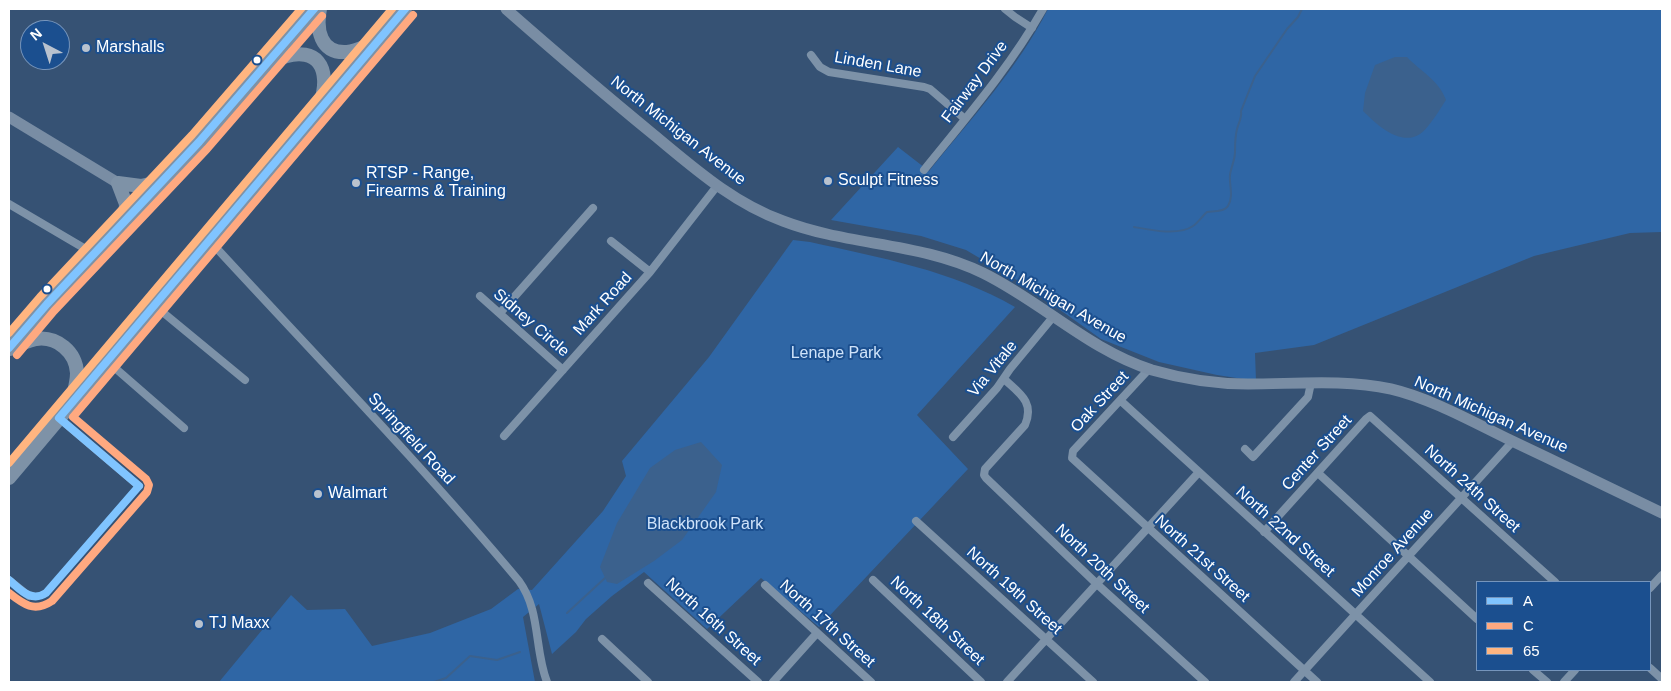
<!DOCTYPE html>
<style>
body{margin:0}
#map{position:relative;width:1671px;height:691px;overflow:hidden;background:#365274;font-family:Arial,sans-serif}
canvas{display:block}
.frame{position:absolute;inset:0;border:10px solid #fff;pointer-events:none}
.legend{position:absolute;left:1476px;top:581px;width:175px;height:90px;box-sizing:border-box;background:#1b4f8f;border:1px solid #7695bc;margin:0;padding:6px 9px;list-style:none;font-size:15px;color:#fff}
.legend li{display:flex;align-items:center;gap:10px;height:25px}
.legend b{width:25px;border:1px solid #7695bc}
.north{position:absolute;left:20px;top:20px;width:50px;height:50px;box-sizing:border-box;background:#1b4f8f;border:1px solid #7695bc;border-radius:50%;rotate:320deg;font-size:14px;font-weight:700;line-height:20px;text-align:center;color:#fff}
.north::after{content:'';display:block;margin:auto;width:18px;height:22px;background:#b9c2ce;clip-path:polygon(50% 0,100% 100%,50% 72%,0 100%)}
</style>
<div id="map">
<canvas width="1671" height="691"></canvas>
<div class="frame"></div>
<ul class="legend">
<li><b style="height:6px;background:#80c4ff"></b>A</li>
<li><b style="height:6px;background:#ffa980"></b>C</li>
<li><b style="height:6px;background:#ffb580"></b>65</li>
</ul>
<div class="north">N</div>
</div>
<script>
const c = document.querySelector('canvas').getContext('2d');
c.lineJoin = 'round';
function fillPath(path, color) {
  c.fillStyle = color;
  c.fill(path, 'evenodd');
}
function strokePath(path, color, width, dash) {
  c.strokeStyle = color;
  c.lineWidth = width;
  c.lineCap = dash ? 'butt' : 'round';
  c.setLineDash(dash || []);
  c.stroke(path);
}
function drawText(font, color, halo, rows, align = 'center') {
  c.font = font + ' Arial,sans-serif';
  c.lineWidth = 4;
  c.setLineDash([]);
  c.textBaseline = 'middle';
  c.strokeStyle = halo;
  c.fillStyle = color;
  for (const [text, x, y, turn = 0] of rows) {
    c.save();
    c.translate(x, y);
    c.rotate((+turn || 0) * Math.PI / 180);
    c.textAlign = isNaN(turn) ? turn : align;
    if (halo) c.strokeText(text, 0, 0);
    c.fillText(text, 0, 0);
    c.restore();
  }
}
fillPath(new Path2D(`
 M1048,9H1662V232L1630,233L1534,256L1314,345L1255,353L1256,381L1217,375L1159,362L1101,339L1025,285L966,250L921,236L831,220L898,147L929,171C971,119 1018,68 1048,9Z
 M793,240L810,242C881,258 951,270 1015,307L917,415L968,469L819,627L761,578L707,629L644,572L612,596L586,619L576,632L552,654L539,604L523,617L535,682H219L291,595L307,610L345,609L372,646L430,633L491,609L518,589L532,590L603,511L626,476L622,461L709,357Z`), '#2f66a5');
fillPath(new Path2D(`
 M1395,57H1407C1422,73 1438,79 1446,100C1440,109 1429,128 1420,134C1400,147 1376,124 1363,111L1365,93L1375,65Z
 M701,442L722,465L716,492L682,540L654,561L617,584L607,582L600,567L617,523L650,468L675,450Z`), '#3b618d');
strokePath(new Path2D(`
 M1134,227C1150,230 1179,236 1193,226C1199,222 1202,216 1207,212C1214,211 1224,212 1228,206C1234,196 1229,185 1230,175C1231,167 1235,160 1235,152C1235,144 1235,137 1237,129C1239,122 1242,118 1241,111L1255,76L1287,29L1298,17L1302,9
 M567,613L605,578
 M434,682L446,678L470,656L497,660L520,652`), '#3b618d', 2);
strokePath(new Path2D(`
 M1005,9L1015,17L1032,28
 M811,55L820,67L829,72L924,87L930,89L965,119
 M924,170C966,118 1010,67 1043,9
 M9,204L94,254
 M209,240C313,353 420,463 519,581C541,611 534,649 547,682
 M611,241L650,272
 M480,296L563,370
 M154,305L245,380
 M500,313L593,208
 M107,361L184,428
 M1149,369L1073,451L1072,458L1317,682
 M1004,379C1019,393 1035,402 1025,425L985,469L984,475L986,478L1098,585L1205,682
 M1121,401L1430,682
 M59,418L139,486
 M504,436L650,272L717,186
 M953,437L997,388L1010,369L1053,317
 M1245,449L1253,457L1308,397L1311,383
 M1318,473L1477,619
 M916,521L1093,682
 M1264,532L1366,419L1370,416L1555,582
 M9,580L29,596
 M873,580L981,682
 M648,583L758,682
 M765,585L871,682
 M1650,588L1662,575
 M602,639L648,682
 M1650,668L1662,679
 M1533,670L1547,682
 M773,682L817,633
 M1007,682L1199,472
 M1294,682L1513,441
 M1564,682L1575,670`), '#7d92a8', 8);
strokePath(new Path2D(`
 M506,9C555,52 604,94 654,135C694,168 733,203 783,221C848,246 920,242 983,273C1042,302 1089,350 1152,370C1183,379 1216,384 1248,384C1296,384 1344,379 1391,389C1430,398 1473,422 1510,440C1561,464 1612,489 1662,513
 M9,117L118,183`), '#798da4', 11);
strokePath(new Path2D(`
 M320,9C316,29 320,54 347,52C357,51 365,46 374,43
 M272,62C293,51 322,48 324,79C325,88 322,98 320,107
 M118,183L141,186L163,181
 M118,183L126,204L125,222
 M9,348L47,304L199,142L314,9
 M10,349C18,345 27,341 36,339C57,336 76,352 77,373C77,382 74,392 72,401
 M9,478L405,9`), '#7e92a7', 14);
strokePath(new Path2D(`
 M9,348L47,304L199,142L314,9
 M9,580C20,589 31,603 46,593L139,486L59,418L405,9`), '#80c4ff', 8);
strokePath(new Path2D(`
 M17,355L54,311L207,149L322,16
 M9,593C23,604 34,613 52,601L147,492L149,485L146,479L73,417L413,15`), '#ffa980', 8);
strokePath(new Path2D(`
 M9,333L40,297L192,135L301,9
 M9,463L392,9`), '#ffb580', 8);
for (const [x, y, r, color] of [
 [86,48,5,"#b9c2ce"],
 [257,60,4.5,"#fff"],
 [828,181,5,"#b9c2ce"],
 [356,183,5,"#b9c2ce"],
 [47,289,4.5,"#fff"],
 [318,494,5,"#b9c2ce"],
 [199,624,5,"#b9c2ce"]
]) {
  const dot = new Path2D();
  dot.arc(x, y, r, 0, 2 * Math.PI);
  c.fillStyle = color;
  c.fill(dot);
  strokePath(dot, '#1b4f8f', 2);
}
drawText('16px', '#fff', '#1b4f8f', [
 ["Marshalls",96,48],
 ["RTSP - Range,",366,174],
 ["Firearms & Training",366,192],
 ["Sculpt Fitness",838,181],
 ["Walmart",328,494],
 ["TJ Maxx",209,624]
], 'left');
drawText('16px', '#fff', '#1b4f8f', [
 ["Linden Lane",878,65,10],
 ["Fairway Drive",975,82,-53],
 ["North Michigan Avenue",678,131,38],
 ["North Michigan Avenue",1053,298,30],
 ["Mark Road",603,304,-48],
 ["Sidney Circle",531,323,41],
 ["Via Vitale",993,369,-51],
 ["Oak Street",1100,402,-47],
 ["North Michigan Avenue",1491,415,24],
 ["Springfield Road",411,439,47],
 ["Center Street",1317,453,-48],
 ["North 24th Street",1472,489,42],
 ["North 22nd Street",1285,532,42],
 ["Monroe Avenue",1393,553,-48],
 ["North 21st Street",1202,559,42],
 ["North 20th Street",1102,569,43],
 ["North 19th Street",1014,591,42],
 ["North 18th Street",937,621,43],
 ["North 16th Street",713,622,42],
 ["North 17th Street",827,624,42]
]);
drawText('16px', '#cfe3fa', '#1b4f8f', [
 ["Lenape Park",836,354],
 ["Blackbrook Park",705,525]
]);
</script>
